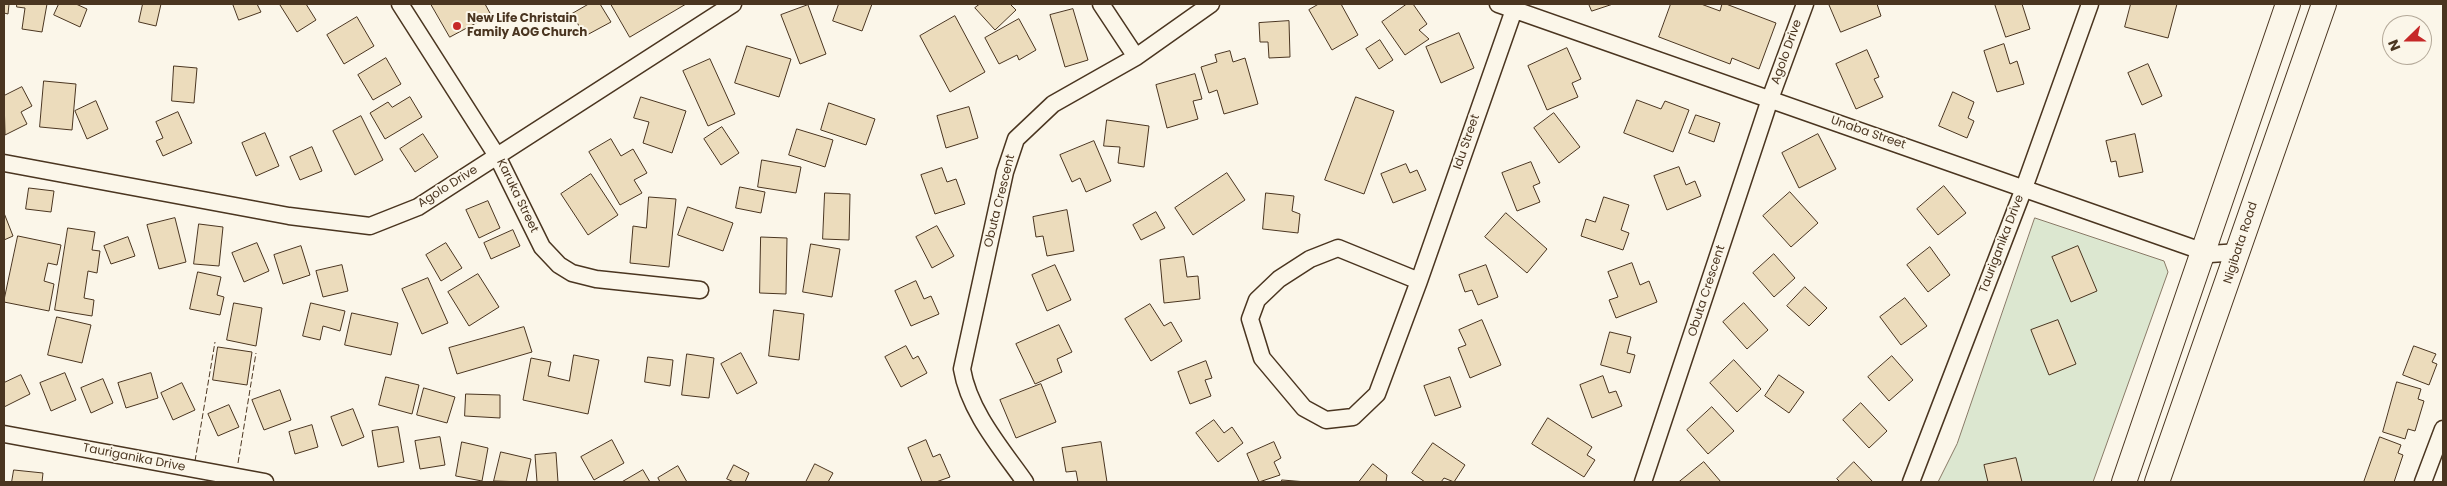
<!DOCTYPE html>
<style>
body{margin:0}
#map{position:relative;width:2447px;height:486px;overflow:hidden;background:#fbf6e9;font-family:Poppins,sans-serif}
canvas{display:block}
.frame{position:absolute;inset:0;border:5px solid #4a3520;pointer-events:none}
.north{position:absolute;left:2382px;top:15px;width:50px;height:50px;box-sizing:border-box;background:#fbf6e9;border:1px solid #b4a999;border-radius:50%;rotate:248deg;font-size:14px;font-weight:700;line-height:20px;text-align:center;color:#4a3520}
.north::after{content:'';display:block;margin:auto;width:18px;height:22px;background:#c62828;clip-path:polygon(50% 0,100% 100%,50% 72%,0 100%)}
</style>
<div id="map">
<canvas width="2447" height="486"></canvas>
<div class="frame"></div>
<div class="north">N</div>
</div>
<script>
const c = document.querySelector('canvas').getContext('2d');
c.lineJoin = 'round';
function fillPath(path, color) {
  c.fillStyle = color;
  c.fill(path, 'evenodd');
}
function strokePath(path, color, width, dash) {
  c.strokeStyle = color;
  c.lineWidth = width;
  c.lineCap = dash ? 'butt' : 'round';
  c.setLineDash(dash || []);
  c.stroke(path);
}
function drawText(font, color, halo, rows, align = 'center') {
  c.font = font + ' Poppins,sans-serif';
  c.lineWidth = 4;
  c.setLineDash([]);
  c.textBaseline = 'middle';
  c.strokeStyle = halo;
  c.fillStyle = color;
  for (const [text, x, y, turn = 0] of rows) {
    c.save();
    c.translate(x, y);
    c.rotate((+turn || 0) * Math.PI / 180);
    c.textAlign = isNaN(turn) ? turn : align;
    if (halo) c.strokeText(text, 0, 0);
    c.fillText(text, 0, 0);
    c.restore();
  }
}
const green = new Path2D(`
 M2035,218L2164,261L2168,272L2093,482H1938L1957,444Z`);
fillPath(green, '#dce7d0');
strokePath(green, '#887966', 1);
const building = new Path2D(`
 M4,4H9L8,14L4,13Z
 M17,4H47L42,32L22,29L25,8L17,7Z
 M59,4H76L87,9L80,27L54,15Z
 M143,4H161L156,26L139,22Z
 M233,4H257L261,12L239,20Z
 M283,4H306L316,20L297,32L280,5Z
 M431,4H485L491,15L450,37Z
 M589,4H600L611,22L585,36L572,14Z
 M611,4H686L630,37Z
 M839,4H872L862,31L833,21Z
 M980,4H1010L1016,10L995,30L975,8Z
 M1319,4H1341L1358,35L1332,50L1309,10Z
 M1407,4H1413L1427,24L1419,30L1429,39L1405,55L1382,22Z
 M1589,4H1613L1592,11Z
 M1671,4H1701L1720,11L1722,4H1726L1776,23L1759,69L1732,58L1730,64L1659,37Z
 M1829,4H1877L1881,16L1841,32Z
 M1995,4H2022L2030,29L2006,37Z
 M2131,4H2177L2168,38L2125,27Z
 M808,5L826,54L800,64L781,15Z
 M1073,9L1088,60L1065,67L1050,15Z
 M955,16L985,72L950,92L920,36Z
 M357,17L374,46L344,64L327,35Z
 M1019,19L1036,50L1019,60L1017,55L999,64L985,38Z
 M1289,21L1290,57L1269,58L1268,42H1260L1259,23Z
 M1459,33L1474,68L1441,83L1426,47Z
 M1380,40L1393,60L1379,69L1366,49Z
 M2004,44L2010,64L2017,61L2024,84L1997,92L1984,51Z
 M747,46L791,59L779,97L735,83Z
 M1567,48L1581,79L1572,83L1578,97L1547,110L1528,66Z
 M1867,50L1879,77L1874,79L1883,97L1856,109L1836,64Z
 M1230,51L1233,62L1245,58L1258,104L1224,114L1217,90L1209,93L1201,67L1217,62L1215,55Z
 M386,58L401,84L373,100L358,75Z
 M710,59L735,114L708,126L683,71Z
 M2148,64L2162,96L2142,105L2128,73Z
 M174,66L197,68L194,103L172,101Z
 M1195,74L1202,99L1193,101L1198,119L1167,128L1156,85Z
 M44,81L76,84L72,130L40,127Z
 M22,87L32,106L21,112L27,124L5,135L4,96Z
 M1953,92L1974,102L1968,118L1974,121L1967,138L1939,126Z
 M410,97L422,117L385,139L370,113L388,102L392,107Z
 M641,97L686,111L672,153L643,143L649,122L634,118Z
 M1356,97L1394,111L1364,194L1325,180Z
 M1637,100L1661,109L1665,101L1689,110L1673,152L1624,133Z
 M96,101L108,129L87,139L75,111Z
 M829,103L875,119L866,145L821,130Z
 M969,107L978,138L946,148L937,116Z
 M178,112L192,143L163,156L156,141L163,138L156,122Z
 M1554,113L1580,147L1559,163L1534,128Z
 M1696,115L1720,123L1714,142L1689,133Z
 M361,116L383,160L355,175L333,131Z
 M1107,120L1149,126L1144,167L1118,163L1120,147L1104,146Z
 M722,127L739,153L721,165L704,139Z
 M797,129L833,140L825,167L789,155Z
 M265,133L279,166L256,176L242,143Z
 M423,134L438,157L415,172L400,149Z
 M1818,134L1836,169L1799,188L1782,153Z
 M2135,134L2143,172L2119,177L2116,161L2111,162L2106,141Z
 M611,139L621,156L633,149L647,173L634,180L642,193L620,205L589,152Z
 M1094,141L1111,181L1086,192L1080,178L1072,182L1060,155Z
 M312,147L322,171L300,180L290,157Z
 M762,160L801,167L796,193L758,187Z
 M1531,162L1540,183L1533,186L1540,202L1517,211L1502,173Z
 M1406,164L1410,173L1417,170L1426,190L1393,203L1381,174Z
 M1679,167L1686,185L1695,181L1701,196L1667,210L1654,176Z
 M942,168L947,182L956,179L965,204L935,214L921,175Z
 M1227,173L1245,200L1193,235L1175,208Z
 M591,174L618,215L588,235L561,194Z
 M1944,186L1966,213L1938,235L1917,209Z
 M740,187L765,192L761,213L736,208Z
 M29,188L54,191L51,212L26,209Z
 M1790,192L1818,223L1791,247L1763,216Z
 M825,193L850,194L849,240L823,239Z
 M1266,193L1294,196L1292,211L1300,214L1298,233L1263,229Z
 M649,197L676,199L669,267L630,263L633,226L646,228Z
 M1604,197L1629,205L1621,230L1629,233L1623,250L1581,236L1586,219L1595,222Z
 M488,201L500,228L479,238L466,210Z
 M688,207L733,223L723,251L678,235Z
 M1067,210L1074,251L1047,256L1043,236L1036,237L1033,217Z
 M1156,212L1165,228L1141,240L1133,225Z
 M4,213L13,236L4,240Z
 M1506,213L1547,249L1527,273L1485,237Z
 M175,218L186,262L159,269L147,225Z
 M199,224L223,227L219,266L194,264Z
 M937,226L954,256L932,268L916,237Z
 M68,228L95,232L92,250L100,251L97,273L88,271L84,298L94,300L92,316L55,310Z
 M513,230L520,246L491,259L484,243Z
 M18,236L61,245L57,265L48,263L44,281L54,284L49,311L4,302Z
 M128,237L135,256L111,264L104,246Z
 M761,237L787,238L786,294L760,293Z
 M257,243L269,271L244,282L232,253Z
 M446,243L462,268L441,281L426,255Z
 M811,244L840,249L832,297L803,292Z
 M301,246L310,275L283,284L274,255Z
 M2078,246L2097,291L2071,302L2052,257Z
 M1930,247L1950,275L1928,292L1907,265Z
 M1774,254L1795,278L1774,297L1753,273Z
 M1184,257L1187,277L1198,276L1200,299L1164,303L1160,260Z
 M1632,263L1640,285L1649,281L1657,302L1616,318L1609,300L1618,297L1608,272Z
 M342,265L348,291L323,297L316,271Z
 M1055,265L1071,300L1047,311L1032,275Z
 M1486,265L1498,297L1478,305L1472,290L1465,292L1459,275Z
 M198,272L221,277L217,295L224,297L220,315L190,309Z
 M478,274L499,307L469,326L448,292Z
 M428,278L448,323L422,334L402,289Z
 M916,281L924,299L931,296L939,314L911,326L895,291Z
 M1805,287L1827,308L1809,326L1787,306Z
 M1905,298L1927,326L1901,345L1880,317Z
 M234,303L262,308L256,346L227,340Z
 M311,303L345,311L340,331L323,326L320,340L303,336Z
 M1744,303L1768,330L1747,349L1723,322Z
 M1150,304L1164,326L1171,322L1182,341L1151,361L1125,319Z
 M774,310L804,314L799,360L769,356Z
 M352,313L398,323L391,355L345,345Z
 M57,317L91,325L82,363L48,355Z
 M1482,320L1501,365L1470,378L1458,348L1466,345L1459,330Z
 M2058,320L2076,364L2049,375L2031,330Z
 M1059,325L1072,352L1057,359L1062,372L1035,384L1016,344Z
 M524,327L532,352L457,374L449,348Z
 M1610,332L1631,337L1627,353L1635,355L1630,373L1601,365Z
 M906,346L913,359L918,356L927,373L901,387L885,357Z
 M2414,346L2436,354L2432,362L2437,364L2429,385L2403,375Z
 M218,347L252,352L247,385L213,380Z
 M741,353L757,383L737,394L721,364Z
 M687,354L714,358L709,398L682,395Z
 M574,355L599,360L588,414L523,400L531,358L551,362L548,376L569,381Z
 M1892,356L1913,380L1889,401L1868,377Z
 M648,357L673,360L670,386L645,382Z
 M1734,360L1761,389L1737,412L1710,383Z
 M1206,361L1212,378L1205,380L1211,396L1190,404L1178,372Z
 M65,373L76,400L51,411L40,383Z
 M151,373L158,398L126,408L118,383Z
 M21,375L30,394L4,407V383Z
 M1779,375L1804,392L1789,413L1765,396Z
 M1603,376L1609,393L1616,391L1622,406L1592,418L1580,385Z
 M386,377L419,385L412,414L379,405Z
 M1450,377L1461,407L1435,416L1424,386Z
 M103,379L113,403L91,413L81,388Z
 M2397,382L2421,389L2418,399L2424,401L2415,431L2408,429L2405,439L2383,432Z
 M182,383L195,410L173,420L161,393Z
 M1041,384L1056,422L1016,438L1000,400Z
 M424,388L455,397L447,423L417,415Z
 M280,390L291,420L264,430L252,400Z
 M466,394L500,395V418L465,416Z
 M1861,403L1887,431L1869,448L1843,420Z
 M229,405L239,427L218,436L208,414Z
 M1712,407L1734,431L1708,454L1687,430Z
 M353,409L364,437L342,446L331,417Z
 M1548,418L1592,447L1587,455L1595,460L1584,477L1532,444Z
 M1214,420L1224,433L1232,427L1243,443L1218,462L1196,433Z
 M312,425L318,447L295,454L289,432Z
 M398,427L404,462L378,467L372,431Z
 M440,437L445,465L420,469L415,441Z
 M2380,437L2401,445L2398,453L2403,455L2394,482H2364Z
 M612,440L624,463L594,480L581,457Z
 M926,440L933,457L940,454L950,477L936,482H922L908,448Z
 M462,442L488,448L482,481L456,476Z
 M1101,442L1107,482H1078L1076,471L1066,472L1062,448Z
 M1274,442L1281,458L1274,462L1280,475L1259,482L1247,454Z
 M1433,443L1465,465L1454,482L1444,478L1441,482H1425L1412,473Z
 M501,452L531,459L526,482L494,481Z
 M556,453L558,482H537L535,455Z
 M2016,458L2022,482H1988L1984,465Z
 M1704,462L1721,482H1679Z
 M1854,462L1873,482H1840L1837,479Z
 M815,464L833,473L828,482H806Z
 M1373,464L1387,475L1386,482H1359Z
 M734,465L749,473L745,482H734L727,479Z
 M678,466L687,482H660L658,478Z
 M14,470L43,473L42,482H12Z
 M643,470L650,482H622Z
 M1282,480L1307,482H1282Z`);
fillPath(building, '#ecdcbc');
strokePath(building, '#4a3520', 1);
const street = new Path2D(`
 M400,4L497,156L542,247L559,265L572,273L596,279L700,290
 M1101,4L1136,57
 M1498,4L2210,254L2239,252
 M4,163L289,216L370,226L418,207L733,4
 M1419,281L1338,248L1310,259L1279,279L1257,300L1250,319L1262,358L1304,408L1326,420L1353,417L1377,394L1419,281L1516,4
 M4,434L265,482
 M1025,482C1001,448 969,411 962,369L1005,172L1016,139L1053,104L1136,57L1211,4
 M1643,482L1770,99L1805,4
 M1911,482L2024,188L2090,4
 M2423,482L2443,429`);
const secondary = new Path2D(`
 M2124,482L2288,4
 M2157,482L2324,4`);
strokePath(street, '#4a3520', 19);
strokePath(secondary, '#4a3520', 26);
strokePath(street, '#fbf6e9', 16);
strokePath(secondary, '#fbf6e9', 24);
strokePath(new Path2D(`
 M195,461L215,342
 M238,463L256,353`), '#4a3520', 1, [6, 2.5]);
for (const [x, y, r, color] of [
 [457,26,5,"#c62828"]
]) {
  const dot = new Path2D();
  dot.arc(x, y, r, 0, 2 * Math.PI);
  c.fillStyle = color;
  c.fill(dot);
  strokePath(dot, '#fbf6e9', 2);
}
drawText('bold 12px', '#4a3520', '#fbf6e9', [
 ["New Life Christain",467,19],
 ["Family AOG Church",467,33]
], 'left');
drawText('12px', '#4a3520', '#fbf6e9', [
 ["Agolo Drive",1787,52,-70],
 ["Unaba Street",1868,133,19],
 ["Idu Street",1467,142,-71],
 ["Agolo Drive",448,187,-32],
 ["Karuka Street",517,196,64],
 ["Obuta Crescent",1000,201,-76],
 ["Nigibata Road",2241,243,-72],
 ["Tauriganika Drive",2002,244,-69],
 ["Obuta Crescent",1707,291,-72],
 ["Tauriganika Drive",134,458,11]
]);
</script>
